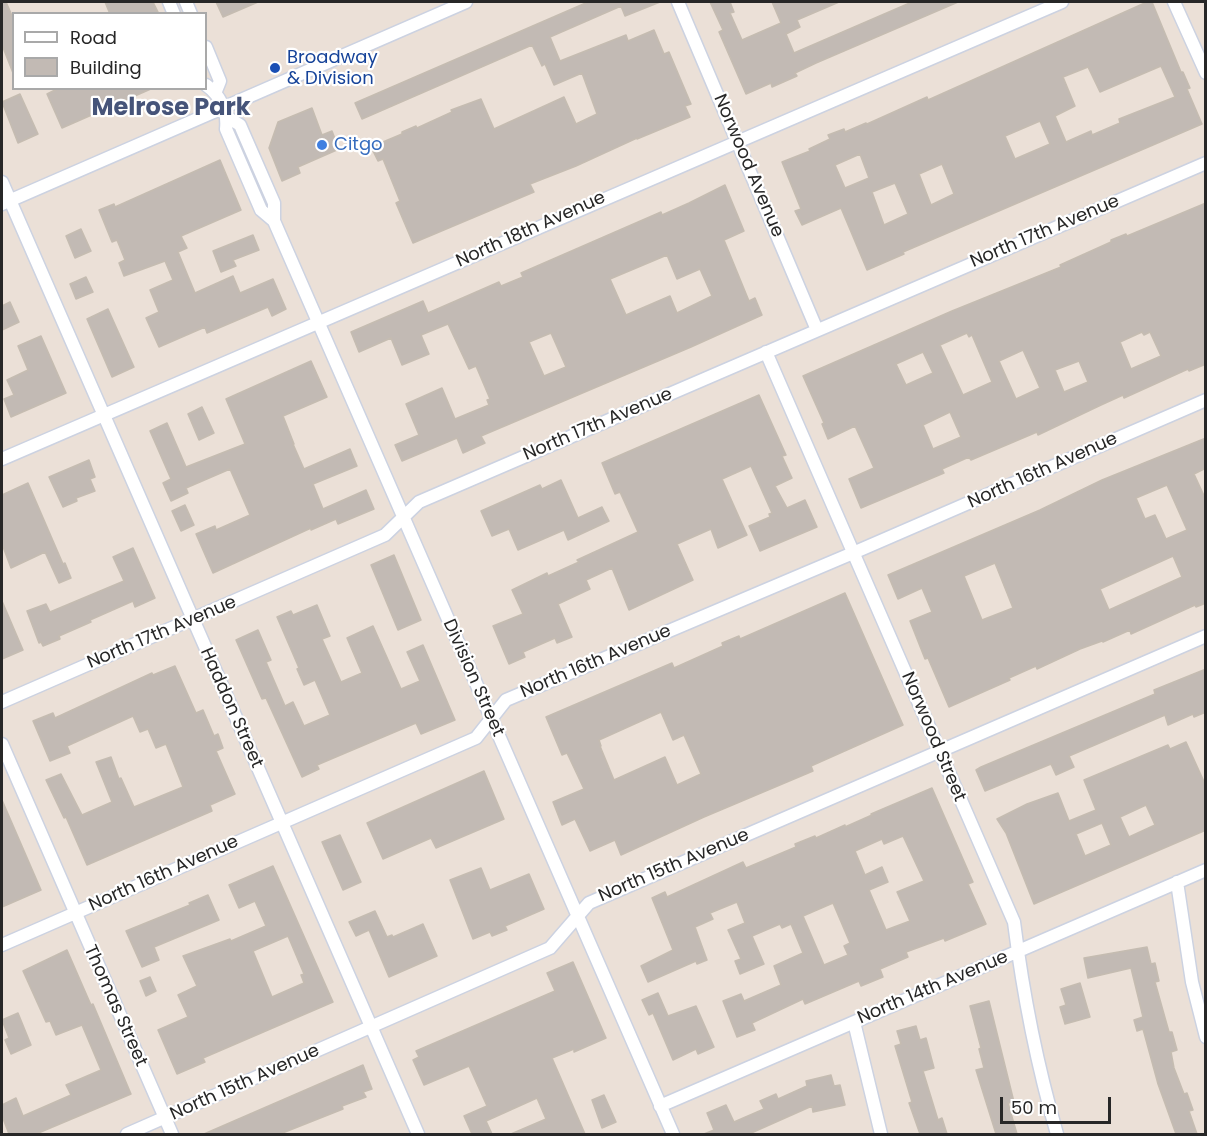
<!DOCTYPE html>
<style>
body{margin:0}
#map{position:relative;width:1207px;height:1136px;overflow:hidden;background:#ebe0d7;font-family:Poppins,sans-serif}
canvas{display:block}
.frame{position:absolute;inset:0;border:3px solid #272727;pointer-events:none}
.legend{position:absolute;left:12px;top:12px;width:195px;height:78px;box-sizing:border-box;background:#fff;border:2px solid #a9a9a9;margin:0;padding:8px 10px;list-style:none;font-size:18px;color:#272727}
.legend li{display:flex;align-items:center;gap:12px;height:30px}
.legend b{width:30px;border:2px solid #a9a9a9}
.scale{position:absolute;left:1000px;top:1097px;width:111px;height:27px;box-sizing:border-box;border:3px solid #272727;border-top:0;padding-left:8px;font-size:18px;line-height:21px;white-space:nowrap;color:#272727;-webkit-text-stroke:4px #fff;paint-order:stroke}
</style>
<div id="map">
<canvas width="1207" height="1136"></canvas>
<div class="frame"></div>
<ul class="legend">
<li><b style="height:8px;background:#fff"></b>Road</li>
<li><b style="height:16px;background:#c2bab4"></b>Building</li>
</ul>
<div class="scale">50 m</div>
</div>
<script>
const c = document.querySelector('canvas').getContext('2d');
c.lineJoin = 'round';
function fillPath(path, color) {
  c.fillStyle = color;
  c.fill(path, 'evenodd');
}
function strokePath(path, color, width, dash) {
  c.strokeStyle = color;
  c.lineWidth = width;
  c.lineCap = dash ? 'butt' : 'round';
  c.setLineDash(dash || []);
  c.stroke(path);
}
function drawText(font, color, halo, rows, align = 'center') {
  c.font = font + ' Poppins,sans-serif';
  c.lineWidth = 4.5;
  c.setLineDash([]);
  c.textBaseline = 'middle';
  c.strokeStyle = halo;
  c.fillStyle = color;
  for (const [text, x, y, turn = 0] of rows) {
    c.save();
    c.translate(x, y);
    c.rotate((+turn || 0) * Math.PI / 180);
    c.textAlign = isNaN(turn) ? turn : align;
    if (halo) c.strokeText(text, 0, 0);
    c.fillText(text, 0, 0);
    c.restore();
  }
}
const building = new Path2D(`
 M2,2H6L14,20L13,73L2,45Z
 M105,2H153L159,14H110Z
 M216,2H258L223,17Z
 M588,2H660L625,16L621,6L550,37L560,61L626,35L628,41L654,30L664,54L669,52L691,104L685,106L690,117L637,139V138L576,166L530,184L534,192L413,243L396,203L400,201L383,159L378,161L371,147L402,134V132L416,126L417,128L452,112L451,110L481,99L494,129L564,97L576,124L597,114L582,73L554,85L545,64L542,66L532,45L362,119L355,103Z
 M710,2H730L734,12L730,13L742,40L781,23L772,2H839L797,20L800,27L786,34L794,53L912,2H958L816,63L795,73L797,76L772,87L771,83L746,94L719,32L723,30Z
 M1147,2H1152L1181,72H1183L1190,88L1187,89L1202,124L903,252L904,254L867,270L841,208L802,225L795,211L801,209L782,162L810,151L809,149L830,139L828,135L844,129L845,132L866,123L867,124L927,97L928,100ZM1161,66L1175,97L1119,119L1120,123L1092,135L1091,131L1066,142L1055,116L1075,106L1063,77L1088,67L1100,92ZM1040,121L1050,144L1015,159L1005,136ZM860,154L869,178L845,188L835,165ZM942,164L954,194L931,205L919,174ZM895,183L908,214L884,225L872,192Z
 M59,88H153L62,128L47,94Z
 M20,94L38,134L18,143L2,102Z
 M312,108L322,135L332,131L339,149L298,167L300,173L282,181L269,148L278,122Z
 M220,160L241,210L181,236L187,248L178,252L195,293L233,276L240,293L273,279L286,309L272,316L268,307L207,333L205,327L159,347L146,318L159,312L150,290L173,280L165,261L124,276L119,263L125,260L117,240L112,242L99,210L114,204L115,207Z
 M725,185L744,231L724,240L749,301L755,298L762,315L691,347L481,436L485,443L463,453L457,438L402,461L395,445L419,435L406,404L442,388L455,419L489,405L487,400L490,399L476,366L469,369L448,324L421,335L429,354L402,365L391,338L359,352L351,332L423,301L428,313L499,282L501,286L523,277L521,273L661,212L662,215L689,203ZM667,255L677,279L700,269L712,296L677,313L670,296L626,315L610,279ZM551,333L566,367L544,376L529,342Z
 M1206,203V364L1189,371L1188,369L1124,398L1123,395L1101,405L1038,435L1037,432L971,460L969,457L942,469L944,473L861,508L849,479L874,468L855,426L828,439L822,424L824,423L803,376L952,311L1061,267L1060,265L1111,242V240L1126,234L1127,236ZM1142,332L1144,335L1150,332L1161,356L1131,369L1120,342ZM967,333L969,337L972,335L992,382L963,395L940,345ZM1023,350L1040,388L1016,399L999,361ZM923,352L933,373L906,385L896,364ZM1079,361L1088,382L1064,392L1055,370ZM950,412L961,437L933,449L923,425Z
 M81,229L91,251L75,258L66,236Z
 M253,235L259,250L233,260L236,266L221,272L213,251Z
 M86,277L93,292L76,299L70,284Z
 M10,302L19,322L2,330V306Z
 M108,309L134,367L112,377L87,319Z
 M41,336L66,393L11,417L4,399L14,395L7,380L28,370L18,346Z
 M311,361L327,397L283,416L294,444H293L304,469L350,449L357,466L313,484L323,509L366,490L374,509L338,524L336,519L311,530V528L213,573L196,534L215,526L216,530L250,515L230,469L186,488L188,493L171,501L163,483L171,479L150,431L167,423L186,467L245,444L226,399Z
 M759,395L786,455L782,456L792,478L775,486L787,508L805,500L817,527L760,551L749,526L770,517L769,514L772,513L751,466L722,479L747,535L718,548L711,529L677,544L693,580L629,610L612,568L586,580L590,589L558,604L572,637L557,643L555,638L523,652L525,657L509,664L493,626L523,614L512,590L547,573L548,576L579,562L577,560L638,532L620,492L615,494L602,463Z
 M202,407L214,433L199,440L188,414Z
 M1206,438V468L1194,474L1206,500V603L1196,607L1195,605L1131,634L1130,630L1103,642L1102,641L1080,649L1037,669L1036,666L1009,678L1010,680L949,707L928,658L925,659L910,621L932,612L922,588L898,599L888,575L1040,510L1102,480ZM1167,485L1187,530L1166,539L1155,515L1145,519L1136,498ZM1173,556L1182,577L1109,610L1100,589ZM995,563L1013,608L982,620L964,576Z
 M89,460L95,477L90,479L95,491L76,498L77,501L63,507L49,477Z
 M561,480L578,518L602,507L609,521L568,540L564,530L518,550L509,529L492,536L481,511L540,485L542,489Z
 M28,483L63,564L65,563L71,578L59,583L45,552L11,568L2,544V495Z
 M185,505L194,525L181,531L172,511Z
 M133,548L155,598L135,607L133,601L90,620L91,622L59,636L60,639L43,646L41,642L39,643L27,611L46,604L50,612L124,581L113,557Z
 M394,555L421,620L398,630L371,565Z
 M845,593L903,725L811,766L813,771L704,817L621,855L615,840L590,851L575,819L562,825L553,802L584,789L567,753L562,755L546,717L672,663L674,668L723,646L722,643L739,636L740,639ZM661,712L673,740L684,735L701,774L677,785L665,757L614,780L600,746H601L599,740Z
 M2,601L23,650L2,659Z
 M317,605L330,636L322,639L341,682L362,673L347,638L373,626L401,689L420,681L407,652L423,645L455,720L421,734L416,723L317,765L319,769L302,777L266,698L262,699L236,640L258,630L271,660L266,662L285,706L293,702L304,726L330,715L315,680L304,685L297,669L299,668L277,617L291,611L293,615Z
 M175,666L196,713L203,710L214,736L218,734L223,748L216,751L235,794L210,805L212,811L87,865L66,817L64,818L46,780L61,774L82,815L112,802L96,762L111,757L119,779L121,778L134,807L183,787L166,744L156,748L148,729L140,732L133,716L67,746L70,753L50,761L33,721L53,713L55,718L152,673L153,675Z
 M1206,669V712L1194,717L1193,714L1168,725L1165,715L1069,756L1074,767L1056,775L1051,764L985,791L976,770L981,767L1155,694L1154,690Z
 M1186,742L1206,786V830L1034,904L1006,833L997,819L1027,804L1058,793L1069,821L1096,810L1084,780L1168,745L1170,749ZM1146,805L1155,825L1129,837L1120,817ZM1102,823L1111,845L1085,856L1076,834Z
 M484,771L504,819L436,848L431,838L383,859L367,823Z
 M932,788L973,882L968,884L986,924L945,941L944,938L906,952L908,957L880,969L883,977L861,986L859,981L805,1004L803,999L752,1023L755,1030L737,1037L723,1001L741,994L744,1001L781,985L774,966L803,953L791,924L782,928L780,924L752,936L764,964L740,974L735,961L741,959L728,930L745,923L737,902L710,913L713,919L695,927L707,960L697,964L696,961L648,982L641,966L673,950L652,898L665,892L667,897L743,862L746,868L796,847L795,844L815,836L816,838L845,825V827L872,815L871,814ZM903,836L924,881L897,892L910,921L886,930L869,890L888,882L882,867L865,875L855,851L882,839L884,844ZM833,903L850,943L844,946L848,955L824,965L803,916Z
 M2,800L41,890L2,907Z
 M340,835L361,882L343,890L322,842Z
 M273,866L333,1002L203,1058L205,1062L177,1074L158,1030L188,1017L178,995L197,986L183,956L230,939L231,941L266,926L255,901L239,908L229,885ZM288,936L304,974L301,975L304,983L272,997L253,951Z
 M481,868L490,890L529,874L544,909L505,926L507,930L492,936L490,932L473,939L450,880Z
 M208,895L219,920L154,947L159,960L142,967L126,931L190,905L189,903Z
 M375,911L387,937L392,935L393,937L423,924L437,956L389,977L369,930L356,936L349,922Z
 M1147,947L1151,964L1155,963L1159,981L1155,982L1169,1032H1172L1177,1050L1171,1052L1174,1068L1184,1094L1187,1093L1193,1110L1189,1111L1197,1134H1176L1158,1084L1143,1029L1137,1031L1134,1020L1143,1017L1131,968L1088,978L1084,958Z
 M67,950L91,1005L93,1004L131,1094L36,1134H9L2,1116V1105L16,1098L23,1116L71,1095L66,1085L101,1070L82,1025L56,1035L50,1021L46,1022L23,971Z
 M573,962L606,1038L574,1052V1049L552,1058L585,1134H511L546,1119L537,1098L486,1121L492,1134H472L464,1116L487,1106L469,1066L424,1085L413,1060L419,1057L416,1051L555,991L547,973Z
 M150,977L156,991L146,996L140,981Z
 M1080,983L1090,1017L1065,1024L1060,1007L1066,1005L1061,989Z
 M658,993L668,1016L696,1006L714,1047L698,1054L696,1049L673,1060L653,1013L649,1015L642,1000Z
 M989,1001L1014,1102L1008,1103L1017,1134H996L976,1070L984,1068L979,1049L981,1048L970,1006Z
 M18,1013L31,1045L11,1054L5,1040L9,1038L2,1020Z
 M916,1026L920,1040L926,1038L934,1068L923,1071L938,1120L942,1118L947,1134H920L909,1103L912,1102L895,1046L901,1044L897,1031Z
 M363,1065L372,1089L363,1092L366,1097L342,1106L343,1109L280,1134H204Z
 M831,1075L834,1086L840,1085L845,1105L813,1112L812,1106L749,1134H704L714,1130L707,1113L726,1105L734,1122L764,1109L760,1101L776,1094L778,1099L807,1086L806,1081Z
 M604,1095L616,1122L602,1128L592,1100Z`);
fillPath(building, '#c2bab4');
strokePath(building, '#c5bcb1', 1.5);
const street = new Path2D(`
 M169,2L174,14
 M186,2L191,14
 M678,2L817,330
 M1174,2L1206,73
 M206,47L220,81L216,91
 M206,85C220,95 228,111 226,129L261,210L274,221
 M227,117L240,125L243,132L274,203V221L673,1134
 M2,182L418,1134
 M2,204L466,2
 M766,352L1014,922C1023,994 1037,1065 1057,1134
 M2,459L1062,2
 M2,702L385,535L419,502L1206,163
 M2,744L172,1134
 M1177,882L1192,982L1206,1037
 M2,945L476,738L506,700L853,553L1206,400
 M854,1022L881,1134
 M660,1106L1206,870
 M127,1134L550,948L589,903L1206,636`);
strokePath(street, '#ccd2e1', 15);
strokePath(street, '#fff', 12);
for (const [x, y, r, color] of [
 [275,68,6,"#1a4fb4"],
 [322,145,6,"#3f7fe0"]
]) {
  const dot = new Path2D();
  dot.arc(x, y, r, 0, 2 * Math.PI);
  c.fillStyle = color;
  c.fill(dot);
  strokePath(dot, '#fff', 2);
}
drawText('18px', '#164399', '#fff', [
 ["Broadway",287,58],
 ["& Division",287,79]
], 'left');
drawText('18px', '#366cbe', '#fff', [
 ["Citgo",334,145]
], 'left');
drawText('18px', '#272727', '#fff', [
 ["Norwood Avenue",748,166,67],
 ["North 18th Avenue",531,230,-24],
 ["North 17th Avenue",1045,232,-23],
 ["North 17th Avenue",598,425,-23],
 ["North 16th Avenue",1043,471,-24],
 ["North 17th Avenue",162,633,-23],
 ["North 16th Avenue",596,662,-23],
 ["Division Street",473,678,66],
 ["Haddon Street",231,708,66],
 ["Norwood Street",933,737,67],
 ["North 15th Avenue",674,866,-23],
 ["North 16th Avenue",164,874,-24],
 ["North 14th Avenue",933,988,-23],
 ["Thomas Street",115,1006,66],
 ["North 15th Avenue",245,1083,-24]
]);
drawText('bold 24px', '#465479', '#fff', [
 ["Melrose Park",171,109]
]);
</script>
